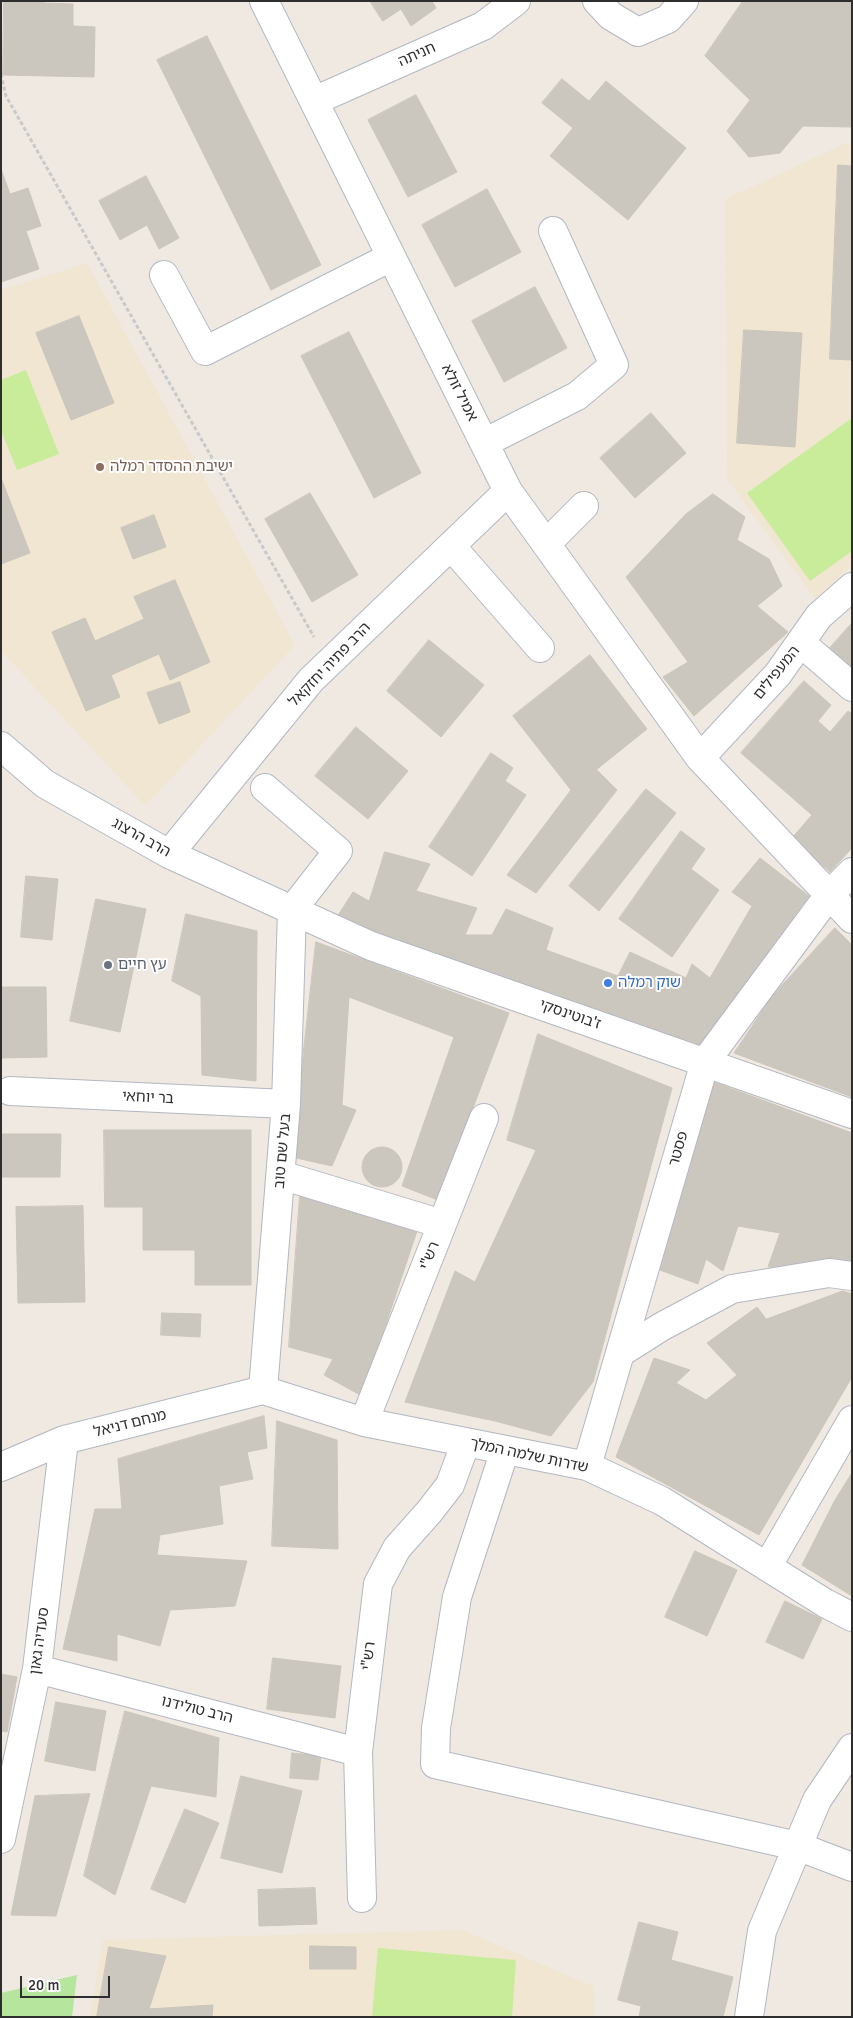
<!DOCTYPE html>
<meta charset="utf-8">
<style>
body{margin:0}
#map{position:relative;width:853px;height:2018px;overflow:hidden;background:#efe9e1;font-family:Signika,sans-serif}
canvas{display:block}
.frame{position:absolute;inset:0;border:2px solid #2e2e2e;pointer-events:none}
.scale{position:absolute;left:20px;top:1976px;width:90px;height:22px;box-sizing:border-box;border:2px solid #2e2e2e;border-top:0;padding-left:6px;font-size:15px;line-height:18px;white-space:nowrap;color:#2e2e2e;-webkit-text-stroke:4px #fff;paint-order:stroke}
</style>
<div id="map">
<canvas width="853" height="2018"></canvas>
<div class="frame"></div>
<div class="scale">20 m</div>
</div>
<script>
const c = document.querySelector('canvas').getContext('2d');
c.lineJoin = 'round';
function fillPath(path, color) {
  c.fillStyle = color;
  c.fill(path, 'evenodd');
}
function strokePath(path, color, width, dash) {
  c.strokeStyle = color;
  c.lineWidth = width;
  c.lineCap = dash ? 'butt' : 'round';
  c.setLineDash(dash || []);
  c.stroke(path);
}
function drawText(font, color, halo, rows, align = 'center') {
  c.font = font + ' Signika,"Noto Sans Hebrew",sans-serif';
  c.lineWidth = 4;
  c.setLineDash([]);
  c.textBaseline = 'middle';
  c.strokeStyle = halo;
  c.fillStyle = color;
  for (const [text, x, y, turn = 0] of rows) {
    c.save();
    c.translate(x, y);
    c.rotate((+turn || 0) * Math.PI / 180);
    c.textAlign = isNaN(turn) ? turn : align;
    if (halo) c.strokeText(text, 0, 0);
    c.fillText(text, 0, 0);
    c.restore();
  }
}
fillPath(new Path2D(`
 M846,143H852V566L815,599L727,479L726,199Z
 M87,263L295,645L145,806L1,651V290Z
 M462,1930L594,1987V2017H90L103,1940Z`), '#f0e6d1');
fillPath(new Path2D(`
 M77,1975L72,2017H1V1993Z`), '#b6e59e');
fillPath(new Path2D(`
 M26,370L59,454L17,470L1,430V380Z
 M852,418V551L810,581L747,493Z
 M378,1948L516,1960L512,2017H372Z`), '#c9ec9a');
const building = new Path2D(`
 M4,1H44V3L73,4V26L95,27L94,77L3,75Z
 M370,1H432L436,8L411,26L401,9L383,21Z
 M743,1H852V127L803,126L780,153L749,157L727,131L750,100L705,56Z
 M207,36L321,265L271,290L157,60Z
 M562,79L589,101L606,81L686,148L628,220L550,156L573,128L542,103Z
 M416,95L457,172L408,197L368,120Z
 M838,165L852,166V360L830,359Z
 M1,169L10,194L28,188L41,226L26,231L39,269L1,282Z
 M146,176L179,238L159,249L147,225L120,240L99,201Z
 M487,189L521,252L455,287L422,225Z
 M535,287L567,348L504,382L472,321Z
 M79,316L114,403L71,420L36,333Z
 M744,330L802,333L795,447L737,443Z
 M349,332L421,473L374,498L301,356Z
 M651,413L686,453L635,498L600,458Z
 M1,478L30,553L1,564Z
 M310,493L358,575L312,602L265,519Z
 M713,494L745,517L737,540L769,559L782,586L757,606L788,632L694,716L663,677L688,662L626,577L686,514Z
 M154,515L166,547L133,559L121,528Z
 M175,580L210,662L170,680L159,654L111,675L120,697L86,711L52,632L85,618L95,641L144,619L134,597Z
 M852,623V669L829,649Z
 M429,640L484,685L441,737L387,691Z
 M590,655L647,729L571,790L513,716Z
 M804,681L831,705L818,721L830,732L848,711L852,714V848L830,872L792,838L812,815L741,753Z
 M180,682L190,712L159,724L147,693Z
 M356,727L408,771L368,819L315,776Z
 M491,753L513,768L505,781L526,795L472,876L429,847Z
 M597,770L617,790L536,893L507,875L571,790Z
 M646,789L676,813L599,911L569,886Z
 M681,831L705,849L691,869L719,890L672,957L619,919Z
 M385,852L430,864L416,891L477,908L465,935H492L506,909L553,928L546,950L618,976L630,952L686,978L692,964L710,978L752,906L732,892L760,858L809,896L696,1050L337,917L353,892L369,901Z
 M26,876L58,879L52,940L21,937Z
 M96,899L146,909L120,1032L70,1021Z
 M186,914L257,931L256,1081L202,1075L201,996L172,981Z
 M835,928L852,945V1097L734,1053L773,995Z
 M316,942L509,1013L438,1200L402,1186L454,1037L349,997L342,1105L356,1110L332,1166L292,1157Z
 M1,987H46L47,1057L1,1058Z
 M538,1034L672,1088L593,1382L551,1436L495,1421L405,1402L455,1271L475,1282L536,1150L507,1140Z
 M713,1082L852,1133V1263L830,1261L768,1267L780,1233L738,1226L723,1271L706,1259L698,1284L660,1270Z
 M104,1130H251V1285H195V1250H143V1207H105Z
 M1,1134H61L60,1177H1Z
 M362 1167a20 20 0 1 1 40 0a20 20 0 1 1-40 0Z
 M300,1195L417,1231L362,1396L324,1375L333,1359L289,1347Z
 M83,1206L85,1302L18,1303L16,1207Z
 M843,1291L852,1294V1377L759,1535L616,1457L654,1358L690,1370L676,1383L706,1400L737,1375L707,1343L757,1307L766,1319Z
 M162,1313L201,1314L200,1337L161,1335Z
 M264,1416L267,1448L247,1452L253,1479L219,1486L223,1524L160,1535L157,1555L247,1561L235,1606L170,1610L160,1646L117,1634V1661L63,1649L95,1509H122L118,1459Z
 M277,1421L337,1440L338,1549L272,1546Z
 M852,1473V1596L802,1565L835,1500Z
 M695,1551L737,1570L707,1636L665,1617Z
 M785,1601L822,1619L803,1659L766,1642Z
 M273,1658L341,1666L335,1718L267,1709Z
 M1,1674L17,1677L7,1732L1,1731Z
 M56,1702L106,1711L95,1771L45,1761Z
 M125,1711L219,1738L216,1797L151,1786L115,1895L84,1876Z
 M292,1753L321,1756L318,1780L290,1778Z
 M241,1776L302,1791L282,1873L221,1858Z
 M90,1794L56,1916L11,1915L35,1796Z
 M185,1809L219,1823L185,1903L151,1889Z
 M315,1888L317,1924L259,1926L258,1890Z
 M639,1922L678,1932L671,1960L733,1977L723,2017H639L641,2006L618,2000Z
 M310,1946L356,1947V1969H310Z
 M109,1947L166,1956L149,2009L213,2005L212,2017H97Z`);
fillPath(building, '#cbc7bf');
strokePath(building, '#cbc5ba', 1);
const minor = new Path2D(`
 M264,1L508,491L700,758L852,919
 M597,1L611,16L638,32L668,19L684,1
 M314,101L483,26L516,1
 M164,275L205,351L391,257
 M484,443L577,396L614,365L553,231
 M546,544L584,506
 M451,546L540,648
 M801,643L852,687
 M1,746L45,784L169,854L371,946L852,1114
 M700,758L778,674L819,616L852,587
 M265,788L338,851L292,910
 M169,854L311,680L508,491
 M10,1091L286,1104
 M281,1175L442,1224
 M620,1353L661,1327L732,1289L829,1273L852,1276
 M263,1390L364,1422L587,1466L662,1501L825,1603L852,1617
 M263,1390L286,1104L292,910
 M364,1422L484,1118
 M505,1450L457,1597L436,1728L435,1764L797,1846L852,1867
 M587,1466L705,1062L829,895L852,872
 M1,1467L64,1440L263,1390
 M767,1567L852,1420
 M37,1669L358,1752
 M1,1839L37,1669L64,1440
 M362,1898L358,1752L378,1584L397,1548L429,1512L450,1485L466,1442
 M749,2017L762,1931L817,1800L852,1748`);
strokePath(minor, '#b4b7c1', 30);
strokePath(new Path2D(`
 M1,74L6,96L314,637`), '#c9c9c9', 3, [4, 2.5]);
strokePath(minor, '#fff', 28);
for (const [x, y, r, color] of [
 [100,467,5,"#8d6e63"],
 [108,965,5,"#6b7280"],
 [608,983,5,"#3f7fe0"]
]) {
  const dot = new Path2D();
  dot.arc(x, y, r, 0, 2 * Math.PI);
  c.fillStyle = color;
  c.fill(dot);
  strokePath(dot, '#fff', 2);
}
drawText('15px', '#2e2e2e', '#fff', [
 ["חניתה",417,55,-24],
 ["אמיל זולא",459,393,63],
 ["הרב פתיה יחזקאל",330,665,-46],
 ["המעפילים",777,673,-51],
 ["הרב הרצוג",141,838,29],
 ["ז'בוטינסקי",570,1015,19],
 ["בר יוחאי",148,1098,3],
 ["פסטר",679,1149,-74],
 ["בעל שם טוב",283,1151,-85],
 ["רש\"י",430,1256,-68],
 ["מנחם דניאל",130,1424,-14],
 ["שדרות שלמה המלך",529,1456,12],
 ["סעדיה גאון",40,1641,-82],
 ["רש\"י",369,1656,-83],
 ["הרב טולידנו",197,1710,14]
]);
drawText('15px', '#785e54', '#fff', [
 ["ישיבת ההסדר רמלה",110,467]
], 'left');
drawText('15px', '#5b616d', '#fff', [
 ["עץ חיים",118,965]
], 'left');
drawText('15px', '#366cbe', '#fff', [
 ["שוק רמלה",618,983]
], 'left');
</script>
